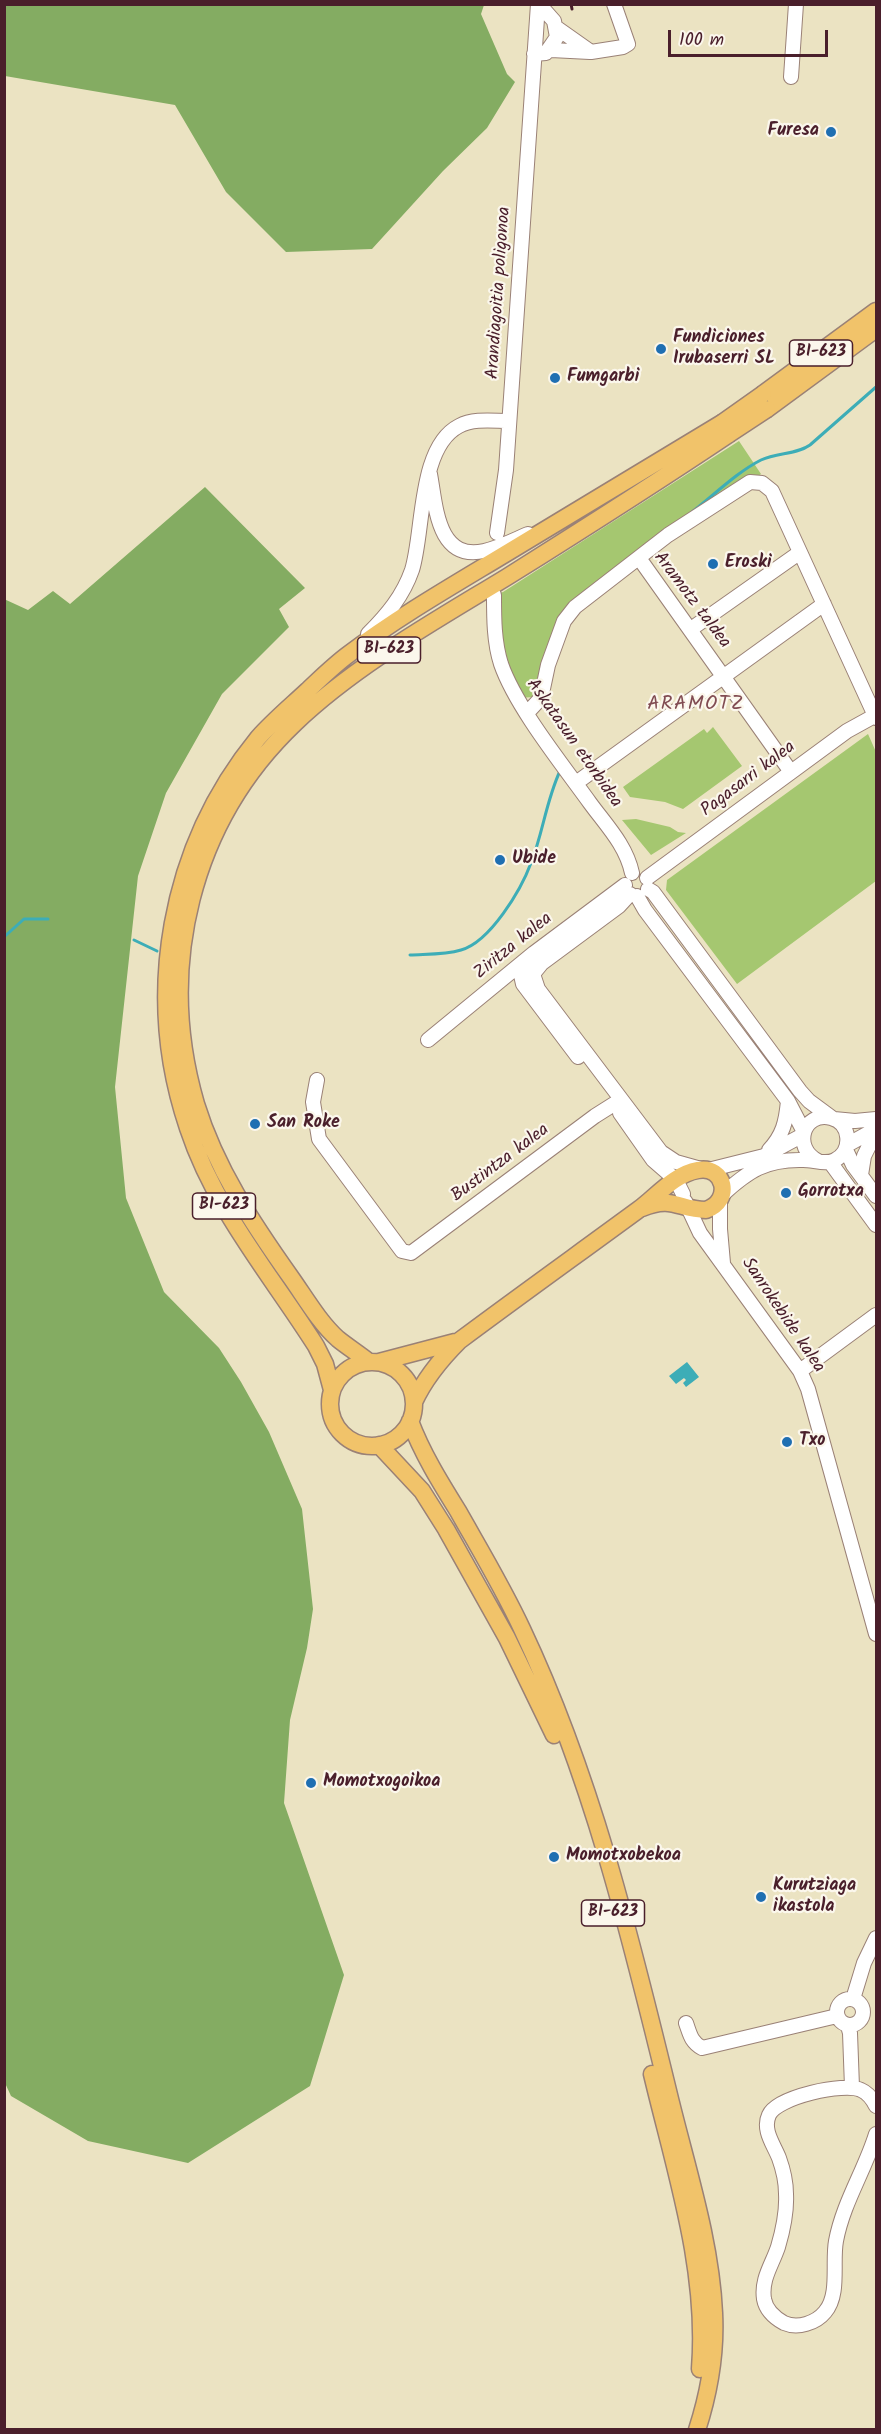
<!DOCTYPE html>
<style>
body{margin:0}
#map{position:relative;width:881px;height:2434px;overflow:hidden;background:#ebe3c2;font-family:Kalam,sans-serif}
canvas{display:block}
.frame{position:absolute;inset:0;border:6px solid #4a1f2b;pointer-events:none}
.scale{position:absolute;left:668px;top:30px;width:160px;height:27px;box-sizing:border-box;border:3px solid #4a1f2b;border-top:0;padding-left:8px;font-size:18px;line-height:21px;white-space:nowrap;color:#4a1f2b;-webkit-text-stroke:4px #fbf7ec;paint-order:stroke}
</style>
<div id="map">
<canvas width="881" height="2434"></canvas>
<div class="frame"></div>
<div class="scale">100 m</div>
</div>
<script>
const c = document.querySelector('canvas').getContext('2d');
c.lineJoin = 'round';
function fillPath(path, color) {
  c.fillStyle = color;
  c.fill(path, 'evenodd');
}
function strokePath(path, color, width, dash) {
  c.strokeStyle = color;
  c.lineWidth = width;
  c.lineCap = dash ? 'butt' : 'round';
  c.setLineDash(dash || []);
  c.stroke(path);
}
function drawText(font, color, halo, rows, align = 'center') {
  c.font = font + ' Kalam,sans-serif';
  c.lineWidth = 4.5;
  c.setLineDash([]);
  c.textBaseline = 'middle';
  c.strokeStyle = halo;
  c.fillStyle = color;
  for (const [text, x, y, turn = 0] of rows) {
    c.save();
    c.translate(x, y);
    c.rotate((+turn || 0) * Math.PI / 180);
    c.textAlign = isNaN(turn) ? turn : align;
    if (halo) c.strokeText(text, 0, 0);
    c.fillText(text, 0, 0);
    c.restore();
  }
}
fillPath(new Path2D(`
 M739,441L761,474L575,607L534,697L518,698L509,684L494,595L503,592Z
 M713,727L742,766L683,809L665,802L630,797L623,787L704,729L707,733Z
 M868,734L876,752V881L737,984L666,890L667,880Z
 M636,819L670,827L678,832L686,833L651,855L622,820Z`), '#a5c770');
fillPath(new Path2D(`
 M4,5H484L481,14L507,74L515,82L487,128L443,171L372,249L286,252L226,192L175,105L5,76Z
 M205,487L305,588L279,609L289,627L222,694L166,793L138,876L115,1087L126,1198L164,1292L219,1348L241,1382L269,1432L302,1509L313,1609L307,1648L290,1720L284,1803L344,1975L310,2086L188,2163L88,2141L11,2096L5,2083L4,599L28,610L53,591L70,604Z`), '#84ac62');
fillPath(new Path2D(`
 M687,1362L699,1377L686,1387L683,1383L686,1380L684,1378L676,1384L669,1376Z`), '#3dadb7');
strokePath(new Path2D(`
 M692,512C713,496 737,472 761,460C777,452 796,455 810,445L876,387
 M4,937L24,919H48
 M134,940L157,951
 M410,955C427,954 445,955 461,950C490,942 521,890 531,863C543,833 546,801 560,771`), '#3dadb7', 3);
const minor = new Path2D(`
 M557,28L591,52L623,47L628,44L614,4
 M551,50L590,52
 M534,54L546,53L557,37L554,21L539,4
 M791,77L796,4
 M430,474C436,506 437,561 484,551C499,548 514,540 528,534
 M497,533L506,470L538,4
 M639,558L791,772
 M494,595C494,618 494,642 501,664C516,707 562,764 590,803C606,825 626,845 632,873
 M691,629L799,553
 M368,634C387,615 403,596 412,570C424,532 418,447 459,426C474,418 493,421 509,421
 M527,713L541,698L548,665L564,621L575,607L668,535L750,482L762,483L772,491L876,718
 M576,783L824,604
 M647,878L847,731L876,715
 M648,889L653,892L800,1091L809,1101L832,1118
 M630,894L619,906L542,963L533,974L538,989L661,1152L676,1162L701,1169
 M637,896L645,910L788,1101L804,1132
 M528,958L521,975L523,984L578,1057
 M428,1040L534,953L625,885
 M317,1080L313,1102L319,1139L402,1251L411,1253L595,1116L614,1104
 M620,1113L653,1160L676,1180L683,1194
 M834,1119L855,1121L876,1119
 M847,1145L876,1129
 M769,1150C783,1135 786,1122 788,1101
 M846,1150L853,1165L876,1196
 M830,1162L876,1225
 M708,1170L764,1156L803,1135
 M861,1175L864,1156L876,1132
 M722,1195C748,1171 766,1159 803,1160C814,1160 826,1165 835,1160C853,1151 851,1123 831,1118C803,1111 792,1148 818,1161
 M720,1199V1229L723,1263
 M685,1201L700,1233L800,1371L808,1389L876,1634
 M800,1371L876,1315
 M837 2012a13 13 0 1 1 26 0a13 13 0 1 1-26 0Z
 M853,1999L864,1963L876,1938
 M686,2023C690,2034 691,2042 702,2048L837,2016
 M848,2026L850,2033L852,2087
 M876,2106C873,2100 868,2093 861,2090C844,2082 777,2097 769,2115C762,2130 774,2145 779,2158C783,2169 786,2182 786,2194C787,2212 783,2230 778,2247C772,2265 761,2279 764,2299C766,2310 775,2318 784,2323C798,2329 816,2323 825,2312C840,2295 832,2262 836,2241C843,2203 865,2170 876,2134`);
const major = new Path2D(`
 M763,394L876,311
 M767,409L876,329
 M369,1362C359,1354 348,1347 338,1339C320,1323 306,1299 292,1279C253,1224 216,1169 196,1104C156,967 191,822 295,723C356,665 435,621 507,577C582,530 656,483 729,434
 M379,1362L455,1342
 M330 1404a42 42 0 1 1 84 0a42 42 0 1 1-84 0Z
 M332,1390L325,1364L316,1346C271,1275 215,1210 188,1128C143,995 169,847 258,738C273,721 291,706 307,691C321,678 334,665 349,654C398,617 452,586 505,554C578,510 650,466 722,423
 M414,1402C425,1378 440,1360 459,1341C518,1297 578,1254 638,1210C656,1197 674,1174 698,1170C725,1165 733,1201 706,1210C679,1210 673,1195 642,1208
 M410,1421C422,1453 440,1482 458,1511C480,1550 503,1588 522,1629C593,1779 632,1943 671,2103C688,2172 711,2243 714,2313C716,2352 709,2393 697,2430
 M379,1445L422,1491L446,1529L507,1638L554,1735
 M652,2074C675,2171 708,2269 700,2369`);
strokePath(minor, '#9a8176', 16);
strokePath(major, '#9a8176', 19);
strokePath(minor, '#fff', 14);
strokePath(major, '#f1c36a', 16);
strokePath(new Path2D(`
 M571,4L572,9`), '#4a1f2b', 3);
const majorBridge = new Path2D(`
 M722,423L763,394
 M729,434L767,409`);
strokePath(majorBridge, '#9a8176', 19, []);
strokePath(majorBridge, '#f1c36a', 16);
for (const [x, y, r, color] of [
 [831,132,6,"#1f6fb2"],
 [661,349,6,"#1f6fb2"],
 [555,378,6,"#1f6fb2"],
 [713,564,6,"#1f6fb2"],
 [500,860,6,"#1f6fb2"],
 [255,1124,6,"#1f6fb2"],
 [786,1193,6,"#1f6fb2"],
 [787,1442,6,"#1f6fb2"],
 [311,1783,6,"#1f6fb2"],
 [554,1857,6,"#1f6fb2"],
 [761,1897,6,"#1f6fb2"]
]) {
  const dot = new Path2D();
  dot.arc(x, y, r, 0, 2 * Math.PI);
  c.fillStyle = color;
  c.fill(dot);
  strokePath(dot, '#fbf7ec', 2);
}
for (const [x, y, w] of [
 [821,353,63],
 [389,650,63],
 [224,1206,63],
 [613,1913,63]
]) {
  const box = new Path2D();
  box.roundRect(x - w / 2, y - 13, w, 26, 4.5);
  c.fillStyle = '#fbf7ec';
  c.fill(box);
  strokePath(box, '#4a1f2b', 1.5);
}
drawText('bold 16px', '#4a1f2b', null, [
 ["BI-623",821,353],
 ["BI-623",389,650],
 ["BI-623",224,1206],
 ["BI-623",613,1913]
]);
drawText('bold 18px', '#4a1f2b', '#fbf7ec', [
 ["Furesa",819,132,"right"],
 ["Fundiciones",673,339],
 ["Irubaserri SL",673,360],
 ["Fumgarbi",567,378],
 ["Eroski",725,564],
 ["Ubide",512,860],
 ["San Roke",267,1124],
 ["Gorrotxa",798,1193],
 ["Txo",799,1442],
 ["Momotxogoikoa",323,1783],
 ["Momotxobekoa",566,1857],
 ["Kurutziaga",773,1887],
 ["ikastola",773,1908]
], 'left');
drawText('18px', '#4a1f2b', '#fbf7ec', [
 ["Arandiagoitia poligonoa",500,293,-86],
 ["Aramotz taldea",691,601,53],
 ["Askatasun etorbidea",573,744,55],
 ["Pagasarri kalea",749,780,-37],
 ["Ziritza kalea",514,947,-39],
 ["Bustintza kalea",501,1164,-37],
 ["Sanrokebide kalea",782,1316,56]
]);
c.letterSpacing = '1.5px';
drawText('20px', '#814c52', '#fbf7ec', [
 ["ARAMOTZ",696,706]
]);
c.letterSpacing = '0px';
</script>
